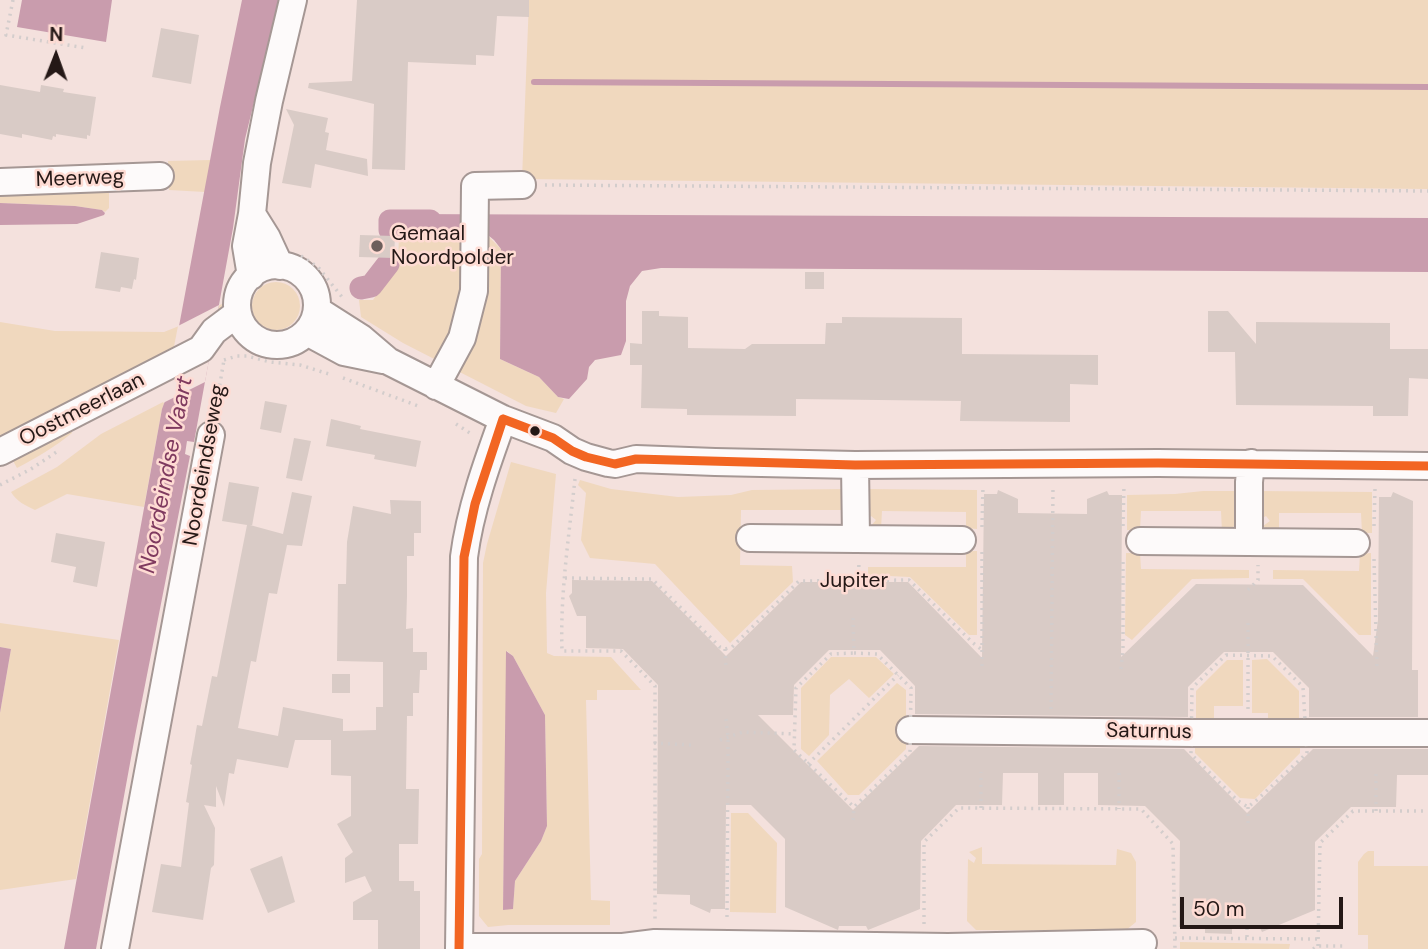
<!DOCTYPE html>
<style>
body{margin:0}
#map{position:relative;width:1428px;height:949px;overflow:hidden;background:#f4e1dd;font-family:"DM Sans",sans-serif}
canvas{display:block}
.north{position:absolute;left:21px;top:21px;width:70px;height:70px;-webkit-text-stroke:5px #fedbd3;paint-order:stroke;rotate:1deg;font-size:19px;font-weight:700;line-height:28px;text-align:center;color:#241816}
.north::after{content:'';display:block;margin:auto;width:24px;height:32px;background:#241816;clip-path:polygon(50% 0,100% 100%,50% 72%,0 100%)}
.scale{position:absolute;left:1180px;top:897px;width:163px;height:32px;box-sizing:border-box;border:4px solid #241816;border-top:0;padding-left:9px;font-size:21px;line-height:24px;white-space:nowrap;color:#241816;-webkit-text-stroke:5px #fedbd3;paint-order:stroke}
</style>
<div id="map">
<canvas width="1428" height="949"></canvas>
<div class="north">N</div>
<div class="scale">50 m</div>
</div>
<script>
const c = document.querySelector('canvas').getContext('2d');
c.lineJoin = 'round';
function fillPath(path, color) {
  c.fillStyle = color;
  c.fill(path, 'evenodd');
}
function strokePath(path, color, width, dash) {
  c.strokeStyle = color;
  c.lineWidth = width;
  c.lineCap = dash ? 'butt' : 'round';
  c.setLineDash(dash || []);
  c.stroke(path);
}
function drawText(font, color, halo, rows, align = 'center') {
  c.font = font + ' "DM Sans",sans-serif';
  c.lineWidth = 5;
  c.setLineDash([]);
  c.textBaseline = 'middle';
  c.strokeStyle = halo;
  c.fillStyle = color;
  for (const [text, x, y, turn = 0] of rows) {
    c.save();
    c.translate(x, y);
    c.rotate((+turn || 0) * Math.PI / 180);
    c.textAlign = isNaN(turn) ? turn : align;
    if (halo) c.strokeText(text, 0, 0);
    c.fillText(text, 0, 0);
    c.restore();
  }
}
fillPath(new Path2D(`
 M529,0H1428V189L522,179Z
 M211,160L205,192L169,190L168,161Z
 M109,185V208L105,212L102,210L75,206L0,203V195H8L15,188Z
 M483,231L501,249L500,359L539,377L558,397L564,399L556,413L526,406L403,343L361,317L359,300H373L398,263L399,235Z
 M252 306a24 24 0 1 1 48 0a24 24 0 1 1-48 0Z
 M222,304H225L221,312L174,349L0,441V322L55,331L164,332L179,326Z
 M165,401L162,409L144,507L67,494L35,510C25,505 17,502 11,492L57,467L101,434Z
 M70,428L72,433C55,447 36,458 17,468L11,457Z
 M511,462L556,474L546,593L547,653L554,656L611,657L641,690H597V700H586L591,900L610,901V925H508L488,927L479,916V859L482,854L483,563L487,544ZM507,651L513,656L545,715L547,826L541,841L515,881L513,908L503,910Z
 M580,480L611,489L678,497L731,495L752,490L846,489V510H741L740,565L792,566L793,582L730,643L655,564L590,558L581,540L586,493L578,485Z
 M865,489L977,490V529L966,528V512L882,511L881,529L871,526L876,520L871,516L867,520Z
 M1203,491H1241L1239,522L1228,531L1222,532L1221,511H1141L1140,530H1127V495L1175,494Z
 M1258,491L1372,492V533H1362L1361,513H1279V531H1271L1263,526L1270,521L1266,516L1259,520Z
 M966,551H977V635H969L910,577L868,575V567H966Z
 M1126,553H1140L1141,569L1249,570V578L1192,579L1132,640L1125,635Z
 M1371,553V635H1359L1303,579H1273V570L1359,571L1360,554Z
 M0,623L119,640L76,879L0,890V713L11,649L0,647Z
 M831,657H876L894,674L869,698L849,679L830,695L829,735L809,756L801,749V688Z
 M1267,659L1299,691V729H1268V713H1252V660Z
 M1227,660H1243V706H1214V729L1196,728V691Z
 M897,683L906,690V749L859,795H848L817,761Z
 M1195,738H1300V753L1255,799L1240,798L1195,753Z
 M731,813H748L777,843L776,913L730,912Z
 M982,847V864L1116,865L1117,849L1131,853L1136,862V922L1125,931L976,930L967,921L968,859L974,863L976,858L969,852Z
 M1368,851H1374V866H1428V949H1368V935H1358V862L1364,854Z
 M1180,942L1290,944L1289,949H1180Z`), '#f0d8be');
fillPath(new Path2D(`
 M22,0H112L106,42L17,27Z
 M242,0H279L245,139L233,228L194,442L187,441L185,454L190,456L135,736L96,949H64L162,409L165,401L220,107Z
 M0,203L75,206L102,210L105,213L104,215L77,224L0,225Z
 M399,214L1428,218V272L661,268L642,271L630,286L626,301V341L621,355L595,360L589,367L587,379L569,399L558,397L539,377L500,359L501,249L494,240L483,231L399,235Z
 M0,647L11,649L0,713Z
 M506,651L513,656L545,715L547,826L541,841L515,881L513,909L503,910Z`), '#c99cad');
fillPath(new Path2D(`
 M219,305L205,382L163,403L178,326Z`), '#f4e1dd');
strokePath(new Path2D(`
 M534,82L1428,87`), '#c99cad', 6);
strokePath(new Path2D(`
 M390,230V221H430
 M361,288L371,286L388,264`), '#c99cad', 23);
fillPath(new Path2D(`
 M357,0H529V17L497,16L494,56L476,55V65L408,62L405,170L372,169L374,104L308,88L309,83L352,81Z
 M161,28L199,35L191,84L152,77Z
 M0,85L40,92L41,85L64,89L63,92L96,97L90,136L87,135V139L56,134V137L53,136L52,140L22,134V138L0,134Z
 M286,109L328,118L325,132L329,133L326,150L367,159L368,176L315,164L311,188L282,183L294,125Z
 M360,235L395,236L394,258L359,257Z
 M101,252L139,258L136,280L134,279L132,289L121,287L120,292L95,288Z
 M805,272H824V289H805Z
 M642,311H659V316L688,317V348L745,349L752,344H825L826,323H842V317L962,318V354L1098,355V385L1070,384V422L960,421L961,401L796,399V416L687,415V409L641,408L642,365H630V343L642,344Z
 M1208,311H1228L1256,344V322L1390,323V349H1428V379L1409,378L1408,416H1373V406L1236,405L1235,352H1208Z
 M265,401L287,405L281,433L260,429Z
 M331,419L361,426L360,429L421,441L416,467L374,459L375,455L326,446Z
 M294,438L311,441L302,481L286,478Z
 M229,482L259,487L252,526L250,525L283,534L292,492L312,496L302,546L287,545L277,594L269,593L256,662L251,661L238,728L278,736L283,707L343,719V731L376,730V707H383V662L337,661L338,584H346L347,542L353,506L391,514L390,500L421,501V533H414V556H407V596L406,629L413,628V652H427V670H420L419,693H413V716H407L406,789H419L418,844H399V881H414V891H420V949H378V920H353V902L372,891L365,876L345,883V858L353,852L337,824L351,816V776L331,775V740H295L288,768L237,759L234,774L229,773L224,807L216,786V807L204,805L215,828L214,865L211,868L203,920L152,912L161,864L181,867L189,803L186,802L192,765L190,764L192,754L197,725L202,726L212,676L217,677L247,525L222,521Z
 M998,490L1018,499V513L1087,514V499L1107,491L1109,495H1122L1121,657L1196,584L1303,585L1373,656L1378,620L1379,497H1391L1393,492L1413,501L1412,670H1418V717H1309V688L1273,652H1224L1188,687V717L915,714V686L880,650H829L794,685L793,715H758L853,810L919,746L1184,749L1247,813L1313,749H1428V775H1397L1396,807H1351L1315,842V910L1262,932L1260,928H1232V934L1205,933V927H1179L1180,841L1145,806L1098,805V773H1064V805H1038V773H1003L1002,805H956L921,841L920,909L868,930L866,926H839L838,930L785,907V839L751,805H726L725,909H711L710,913L690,904V895L657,894L658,685L623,649L586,648V616H577L569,596L572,593V580L652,581L726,656L801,582H908L982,658L984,494H997Z
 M56,533L105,542L97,587L73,582L76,567L51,562Z
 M332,674H350V693H332Z
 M282,856L295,902L268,913L250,869Z`), '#d9cbc6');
const minor = new Path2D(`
 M0,182L160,176
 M252,214L267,238L280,266
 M237 305a40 40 0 1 1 80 0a40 40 0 1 1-80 0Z
 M251,276L246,246L252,214L257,163L269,101L293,0
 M317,310L361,338L388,361L503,419L553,438L572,451L586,457L608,463L615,464L636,459L715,462L855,465L1158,463L1428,466
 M307,332L344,352L383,360
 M436,386L462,338L474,291L475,186L522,185
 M0,452L201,349L214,331L238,313
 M855,465L856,538
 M750,538L962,540
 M1140,541L1356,543
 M1249,541V482L1251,463
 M910,730L1191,733H1428
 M459,947H623L655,943L948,947L1143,943
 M115,949L211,435
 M459,949L464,557C470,510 487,463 503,419`);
strokePath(minor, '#a59794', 30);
strokePath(new Path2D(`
 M13,0L6,35L86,48
 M545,185L1428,191
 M301,256L318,267L342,297
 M224,360L237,356H247L270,362L300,365L332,375
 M343,378L421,407
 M215,413L224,360
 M456,424L473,435
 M575,479C569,536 560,594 562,651H621L655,686V920
 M0,485L31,469L58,451
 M1123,526L1124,485
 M1374,526L1375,489
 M982,527L983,486
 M982,552V668
 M1374,559L1377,671
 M565,578L652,579L720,647L725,649L732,647L799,581L909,580L973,643L982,650
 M858,588L859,562
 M1248,590L1258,580V565
 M853,618L854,653
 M725,649L726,666
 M854,653L877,654L911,688L910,752L854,807L794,750L796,688L831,654Z
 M1226,655L1272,656L1303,687L1307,753L1258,799L1248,807L1238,801L1191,754L1192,688Z
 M1121,669L1123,649V558
 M1051,709L1053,486
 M1248,709V620
 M726,719L728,737L727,917
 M720,740L743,732L794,734
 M654,743L691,745
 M808,764L898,675
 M1119,773V809
 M1376,774V811
 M1248,807V823
 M981,808V772
 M853,820L854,807
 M924,924V842L959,808L1141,809L1173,844L1175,949
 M1247,928V939
 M1175,938L1319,939
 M1318,946L1320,843L1353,811H1428
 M1313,949L1318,946H1347`), '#d3cdcc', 3.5, [2, 5]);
strokePath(minor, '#fdfafa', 26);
strokePath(new Path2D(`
 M503,419L553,438L572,451L586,457L615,464L636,459L855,465L1158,463L1428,466
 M459,949L464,557L475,504L503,419`), '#f26522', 9);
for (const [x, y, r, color] of [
 [377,246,7,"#6d5e5c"],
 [535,431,6,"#241816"]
]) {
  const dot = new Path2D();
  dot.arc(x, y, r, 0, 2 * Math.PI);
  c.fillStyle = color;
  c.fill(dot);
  strokePath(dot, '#fedbd3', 2.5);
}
drawText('21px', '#241816', '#fedbd3', [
 ["Meerweg",80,179,-2],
 ["Oostmeerlaan",82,410,-27],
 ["Noordeindseweg",205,465,-80],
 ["Jupiter",854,581],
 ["Saturnus",1149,732,1]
]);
drawText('21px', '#241816', '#fedbd3', [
 ["Gemaal",391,234],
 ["Noordpolder",391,258]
], 'left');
drawText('italic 23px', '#7f3a5f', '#fedbd3', [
 ["Noordeindse Vaart",167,475,-79]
]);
</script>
